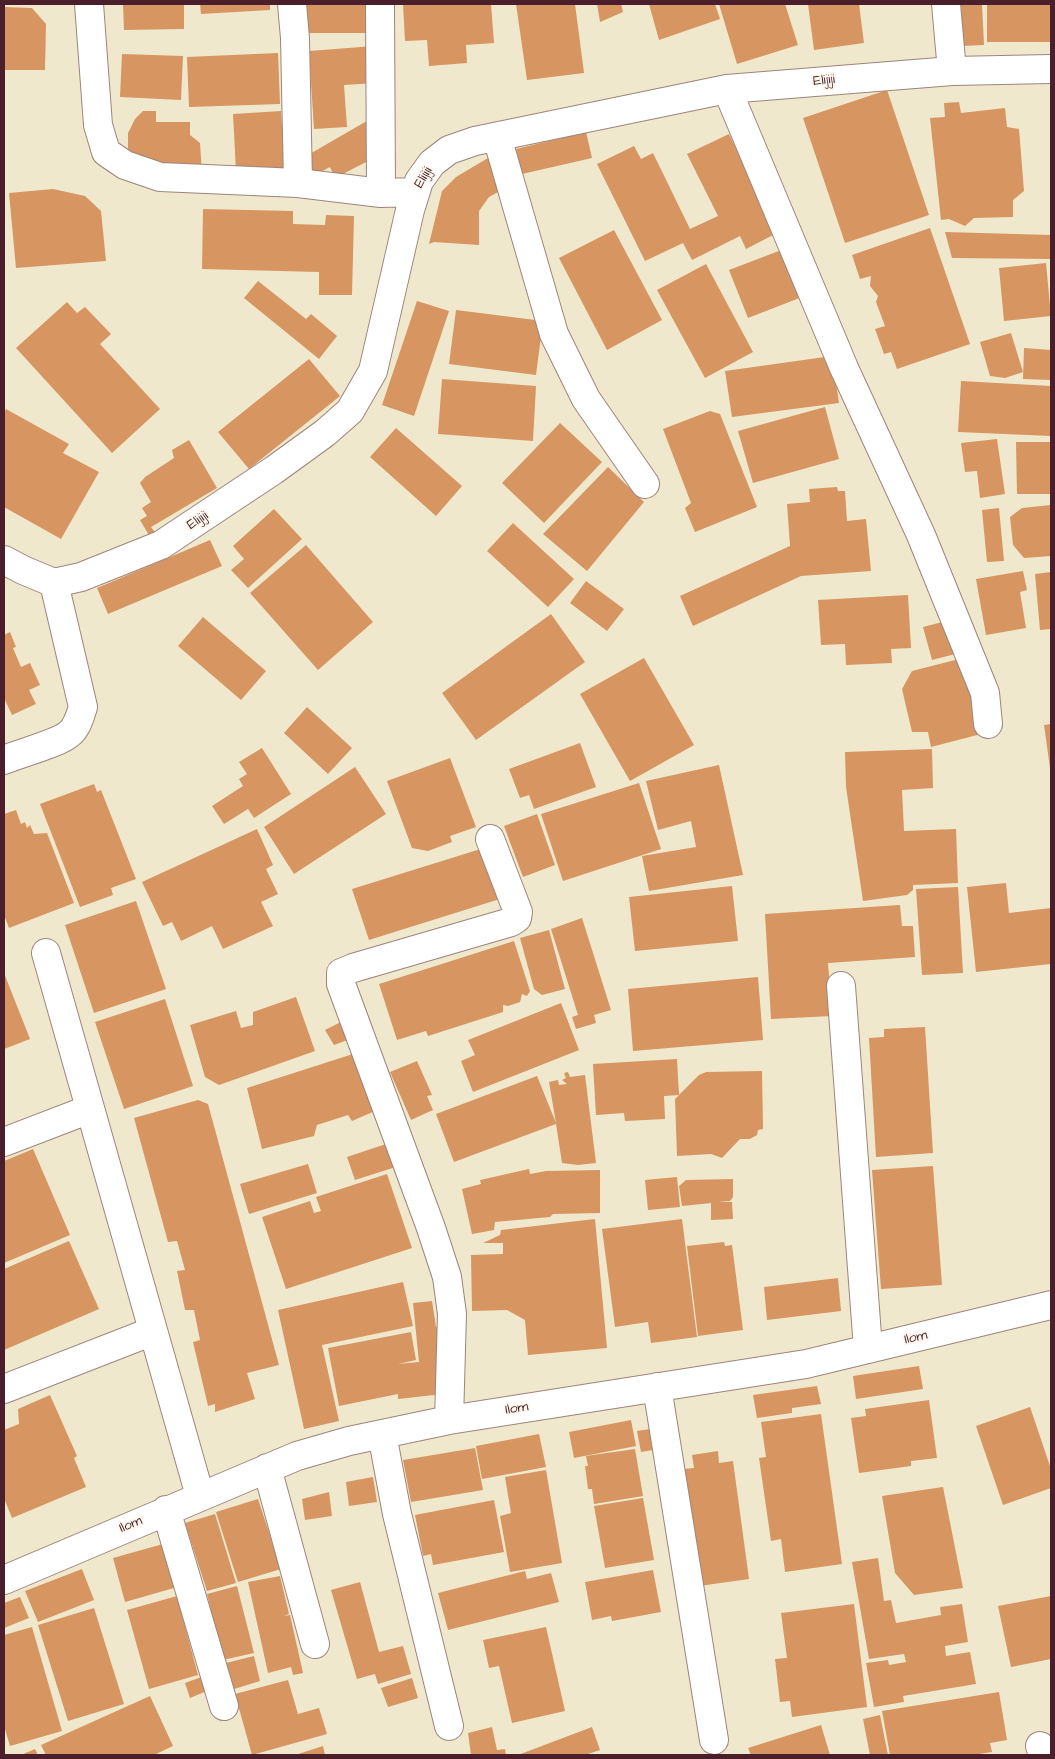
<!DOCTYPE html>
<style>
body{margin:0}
#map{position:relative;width:1055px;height:1759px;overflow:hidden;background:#f0e8cd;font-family:"Architects Daughter",sans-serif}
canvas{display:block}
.frame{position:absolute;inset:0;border:5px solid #4a1f2b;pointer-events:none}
</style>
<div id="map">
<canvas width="1055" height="1759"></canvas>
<div class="frame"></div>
</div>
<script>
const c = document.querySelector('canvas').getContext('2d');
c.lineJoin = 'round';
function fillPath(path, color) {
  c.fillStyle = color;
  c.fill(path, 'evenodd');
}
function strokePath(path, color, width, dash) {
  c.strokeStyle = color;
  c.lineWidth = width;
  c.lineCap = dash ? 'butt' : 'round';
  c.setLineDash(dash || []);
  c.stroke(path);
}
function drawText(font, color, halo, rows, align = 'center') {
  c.font = font + ' "Architects Daughter",sans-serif';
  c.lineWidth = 4;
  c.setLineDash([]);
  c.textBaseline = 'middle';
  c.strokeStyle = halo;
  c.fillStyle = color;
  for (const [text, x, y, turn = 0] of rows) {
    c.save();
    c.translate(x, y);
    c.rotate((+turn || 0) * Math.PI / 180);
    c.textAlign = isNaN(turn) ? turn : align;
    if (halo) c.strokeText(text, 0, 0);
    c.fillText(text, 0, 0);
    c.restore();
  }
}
fillPath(new Path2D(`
 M123,4H184V29L124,30Z
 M200,4H270V10L201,14Z
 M306,4H374V33H306Z
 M403,4H491L494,43L466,45L467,63L429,66L427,40L405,41Z
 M516,4H575L584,73L527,80Z
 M597,4H621L623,12L600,22Z
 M649,4H715L720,19L659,40Z
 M719,4H785L798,45L737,64Z
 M808,4H859L864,43L814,50Z
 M961,4H982L984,45L962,46Z
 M987,4H1051L1050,42H987Z
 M4,7L32,8L46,24L45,70H4Z
 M374,46L377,83L344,85L347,127L314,129L309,51Z
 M278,53L280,104L189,107L187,57Z
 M122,54L183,56L181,100L120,97Z
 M887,90L929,215L845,243L803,118Z
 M959,102L961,113L1005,108L1007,127L1019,129L1024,191L1013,200V217L974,218L965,226L949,219L941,220L930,118L945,117L944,103Z
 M143,111H156V122H190V135L200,143L202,173L153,166L128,155V133L135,119Z
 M281,111L285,169L236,172L233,114Z
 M372,118L374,158L335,178L330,167L313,176L308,155Z
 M586,132L592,158L522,174L516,149Z
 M729,134L777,233L746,249L740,236L692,260L683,243L645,261L597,164L634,146L641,159L653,153L690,229L718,216L687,154Z
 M488,158L505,188L489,197L479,211V245L434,242L429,244L442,191L456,177Z
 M53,189L85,196L101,211L106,261L16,268L9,193Z
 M203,209L293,211V224L325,225L326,215L354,216L352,295H319V272L202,269Z
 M930,228L970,344L897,369L891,352L884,354L875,329L885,326L876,302L878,296L870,286L871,276L860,279L852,255Z
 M614,230L662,320L607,350L559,258Z
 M945,232L1051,235V259L952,258Z
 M784,249L802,297L748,318L729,270Z
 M1046,263L1051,316L1004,321L999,268Z
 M706,264L753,352L705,378L657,290Z
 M258,281L306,319L311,314L337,336L319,359L244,298Z
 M417,301L449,311L414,416L382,405Z
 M67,302L77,313L85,307L111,334L100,344L160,409L112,453L16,348Z
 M456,310L543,321L536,375L449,364Z
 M1011,333L1023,372L1005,378L990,376L980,342Z
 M1024,348L1051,350V380L1023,379Z
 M832,356L839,403L732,417L725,371Z
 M309,359L340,396L249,469L218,432Z
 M442,379L536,386L533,441L438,434Z
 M961,381L1051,386V436L958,432Z
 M825,407L839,459L753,483L738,431Z
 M6,409L69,444L63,453L99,472L61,539L4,507V413Z
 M710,411L720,414L757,507L695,532L685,508L691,503L663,429Z
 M560,423L602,462L544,523L502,483Z
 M396,428L462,486L436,516L370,457Z
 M997,439L1005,494L980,498L977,471L965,472L961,443Z
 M189,440L217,488L151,527L156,534L150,537L140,520L147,516L142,508L151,502L140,483L145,477L174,458L172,450Z
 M1016,442H1051V494H1017Z
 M608,467L644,502L587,571L543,534Z
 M837,487L838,491H845L847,521L866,519L871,571L801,576L693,626L680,596L790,546L787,504L810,502L809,489Z
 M1051,505V556L1024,558L1013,545L1010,517L1022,508Z
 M999,508L1004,561L987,562L982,510Z
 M274,509L302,539L248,588L231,570L244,559L233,546Z
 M513,523L574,579L548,607L487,551Z
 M210,540L222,566L108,614L97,588Z
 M306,545L373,622L318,670L250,593Z
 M1023,571L1027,590L1020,592L1026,628L986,635L976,579Z
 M1051,572V629L1040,630L1035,574Z
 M586,581L624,609L607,631L570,603Z
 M908,595L911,648L891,649L892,663L846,665L845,644L821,645L818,600Z
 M551,614L585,662L476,740L442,693Z
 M203,617L266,671L241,700L178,646Z
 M950,620L959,653L932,660L923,627Z
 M10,632L16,647L13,648L21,667L30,663L40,685L29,690L36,704L12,715L5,700L4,701V635Z
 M644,658L694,745L630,781L580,694Z
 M963,658L981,734L931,747L928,732H912L902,689L912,671Z
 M307,707L352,748L328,774L284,733Z
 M1051,724V768H1050L1044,725Z
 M580,743L596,787L534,809L529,795L520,798L509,769Z
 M262,748L291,794L254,818L248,809L224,824L212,806L243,786L239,779L247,774L239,762Z
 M932,749L933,788L902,790L904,831L956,829L958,883L913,885V890L907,895L863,901L846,787L845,752Z
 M450,758L476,827L450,836L452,842L428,851L412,848L387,781Z
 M719,765L743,875L649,891L642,856L696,847L691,821L658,830L646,781Z
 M355,767L386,814L294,874L264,827Z
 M639,783L661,849L563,881L541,814Z
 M94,784L97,792L101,790L136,879L111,888L113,895L80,907L40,804Z
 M16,810L21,824L25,822L27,828L30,825L34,834L47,833L74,903L9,928L4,915V814Z
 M537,814L555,865L523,877L504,826Z
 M257,829L273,865L266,869L278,894L261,902L273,926L223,949L212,926L181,941L172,922L163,926L142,882Z
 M487,847L503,898L369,940L352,889Z
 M1006,883L1009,913L1051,908V964L976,972L967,887Z
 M732,886L738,941L635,951L629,897Z
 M958,887L963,973L922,975L916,889Z
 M136,901L166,989L94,1013L65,925Z
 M900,905L902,926H913L915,957L828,963L832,1016L771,1019L765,914Z
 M582,918L611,1010L594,1015L596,1023L576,1029L572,1017L578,1015L551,929Z
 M549,930L565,989L542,995L534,989L520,938Z
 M514,941L530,991L527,996L522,994L520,1002L508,1006L503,1005V1012L428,1036L426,1031L397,1040L379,984Z
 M4,973L30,1039L4,1049Z
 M758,977L763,1040L633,1051L628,989Z
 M296,997L315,1051L219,1085L205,1077L190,1025L236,1011L241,1028L253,1025V1012Z
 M165,999L193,1086L124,1109L95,1022Z
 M561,1003L579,1050L473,1092L461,1061L475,1055L468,1040Z
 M343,1021L353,1038L334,1045L325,1030Z
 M925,1027L933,1153L876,1157L869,1038L884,1037V1029Z
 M356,1053L375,1111L352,1121L348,1115L317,1125L314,1136L262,1149L247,1088Z
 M677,1059L679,1095L664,1096L665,1119L625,1121L624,1113L596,1115L593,1064Z
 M417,1061L432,1095L427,1096L433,1110L411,1120L390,1072Z
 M762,1071L763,1129L758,1130L757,1135L750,1139H740L722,1158L711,1154L677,1156L675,1099L699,1075L706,1072Z
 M568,1072L570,1077L585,1075L596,1163L578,1165L562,1163L556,1124L454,1162L436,1114L537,1076L556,1123L549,1082L558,1080L559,1085L567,1084L562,1080L566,1078L564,1073Z
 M198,1100L208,1104L279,1365L247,1373L255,1399L215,1412V1404L208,1406L193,1342L200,1340L194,1310H185L177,1271L185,1270L177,1241L168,1242L134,1118Z
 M395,1141L402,1165L355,1180L347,1157Z
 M33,1149L70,1235L4,1263V1161Z
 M308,1164L317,1193L249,1214L240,1184Z
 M933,1166L942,1285L881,1289L872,1170Z
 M529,1169L530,1174L546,1171L600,1170V1213L553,1214L550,1217L495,1222L494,1230L472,1234L462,1189L481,1184L480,1180Z
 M387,1174L412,1248L286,1289L262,1217L310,1201L314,1213L321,1211L316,1197Z
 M677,1177L680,1207L648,1210L645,1180Z
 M733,1179V1197L730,1201L718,1202H732L733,1219L711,1220V1203L682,1206L679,1186L686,1180Z
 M595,1219L607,1348L528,1355L525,1320L507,1310L472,1311L471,1255L503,1254V1243H483L500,1235L501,1230Z
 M682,1219L697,1337L651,1343L648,1322L615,1327L602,1229Z
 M69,1241L99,1309L4,1350V1269Z
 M724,1242L725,1246L732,1245L743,1330L698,1336L687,1246Z
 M838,1278L841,1311L767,1320L764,1287Z
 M403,1282L413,1326L322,1345L339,1421L304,1429L278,1310Z
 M432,1301L436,1327H444L452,1393L398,1399V1394L339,1406L328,1348L411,1332L416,1360L398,1364L419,1362L413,1303Z
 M919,1366L923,1389L856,1399L853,1376Z
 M817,1386L821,1404L792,1408V1413L757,1418L753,1395Z
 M50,1395L77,1456L74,1458L86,1487L12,1518L4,1498V1430L19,1424L18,1409Z
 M929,1400L937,1458L911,1461V1466L859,1473L851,1418L866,1416L865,1409Z
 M1030,1407L1051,1469V1488L1003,1505L976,1426Z
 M821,1414L842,1564L785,1572L781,1539L771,1541L759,1458L766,1457L761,1422Z
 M631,1420L636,1446L574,1458L569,1432Z
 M650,1429L653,1450L641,1452L637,1431Z
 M539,1434L546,1467L482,1479L476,1446Z
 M475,1448L483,1490L411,1502L403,1460Z
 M635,1449L643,1496L594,1504L592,1489H588L585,1466H588L586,1456Z
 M718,1451L719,1463L733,1461L749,1579L699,1586L683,1469L694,1468L692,1455Z
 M546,1470L562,1563L510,1572L500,1516L511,1513L505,1477Z
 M373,1477L377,1502L349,1506L346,1482Z
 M943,1487L963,1588L914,1595L895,1573L882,1496Z
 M329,1492L332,1516L305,1520L302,1499Z
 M643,1498L654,1560L605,1568L594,1506Z
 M258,1499L281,1569L238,1582L216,1512Z
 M494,1500L504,1552L433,1565L431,1554L423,1556L415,1515Z
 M215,1514L236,1583L207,1591L185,1523Z
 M163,1544L174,1588L125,1602L113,1558Z
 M878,1558L884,1601L891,1600L896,1623L941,1615L940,1607L962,1604L968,1642L945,1646L946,1656L970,1652L976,1684L903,1696L904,1702L874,1707L866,1663L888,1660L889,1665L906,1662L904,1654L869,1659L852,1562Z
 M82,1569L94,1600L38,1622L25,1591Z
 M653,1570L661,1612L612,1621L611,1616L592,1620L585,1582Z
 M525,1571L527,1579L551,1573L559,1602L448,1630L438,1593Z
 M280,1576L289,1614L284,1616L290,1615L303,1673L293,1675L291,1667L268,1673L248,1582Z
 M360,1582L379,1652L403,1646L411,1674L378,1684L375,1674L357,1679L331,1590Z
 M237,1586L254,1653L223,1660L207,1594Z
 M177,1596L198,1675L149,1689L127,1610Z
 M1051,1596V1659L1011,1667L998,1606Z
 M20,1597L29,1618L4,1628V1603Z
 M854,1604L867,1707L792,1717L790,1701L780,1702L775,1659L787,1658L781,1613Z
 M94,1608L124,1704L68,1721L38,1625Z
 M32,1627L62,1731L10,1746L4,1726V1635Z
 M546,1627L565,1711L512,1723L499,1666L489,1668L483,1640Z
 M254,1656L260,1681L234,1689L226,1663Z
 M204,1676L209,1690L190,1698L185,1683Z
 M412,1678L418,1698L388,1707L381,1688Z
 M288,1680L298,1714L319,1708L327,1734L252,1755L235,1694Z
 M999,1692L1007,1740L990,1743L992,1752L972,1755H890L882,1711Z
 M150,1696L173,1746L154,1755H46L41,1745Z
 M880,1715L888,1755H870L863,1719Z
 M821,1725L830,1755H751L748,1748Z
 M492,1727L497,1750L505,1749L506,1755H471L468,1733Z
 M592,1727L600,1750L585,1755H518Z
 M323,1746L325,1755H295Z
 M35,1749L38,1755H21Z`), '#d69561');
const minor = new Path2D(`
 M89,4L98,125L106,152L125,165L160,177L298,183L381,193L415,192
 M292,4L295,38L298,183
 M380,4L381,193
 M946,4L952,71
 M727,89L844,368L921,535L985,693L988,724
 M497,137L554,334L586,399L645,484
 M4,560L23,570L54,583L81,577L161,545L274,470L325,433L350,411L373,371L410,210L419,181L432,163L449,150L475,141L727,89L952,71L1051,69
 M4,760C18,754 59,743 69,734C77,728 80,716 83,707L54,583
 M46,953L200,1496
 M841,986L868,1349
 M4,1142L90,1109
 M657,1387L714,1740
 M4,1389L153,1331
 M449,1420L452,1314L447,1277L431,1228L341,984V973L353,968L511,922L517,918L518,912L490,839
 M382,1434L397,1514L449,1726
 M267,1468L315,1644
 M166,1510L224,1706
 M4,1580L297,1456L349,1441L449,1420L806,1364L1051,1305
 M1040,1746L1043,1755`);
strokePath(minor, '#9d847c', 30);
strokePath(minor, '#fff', 28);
drawText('14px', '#4a1f2b', '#fbf7ec', [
 ["Elijiji",824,81,-5],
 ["Elijiji",424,178,-59],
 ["Elijiji",198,521,-33],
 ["Ilom",916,1338,-13],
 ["Ilom",517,1409,-9],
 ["Ilom",131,1525,-23]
]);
</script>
